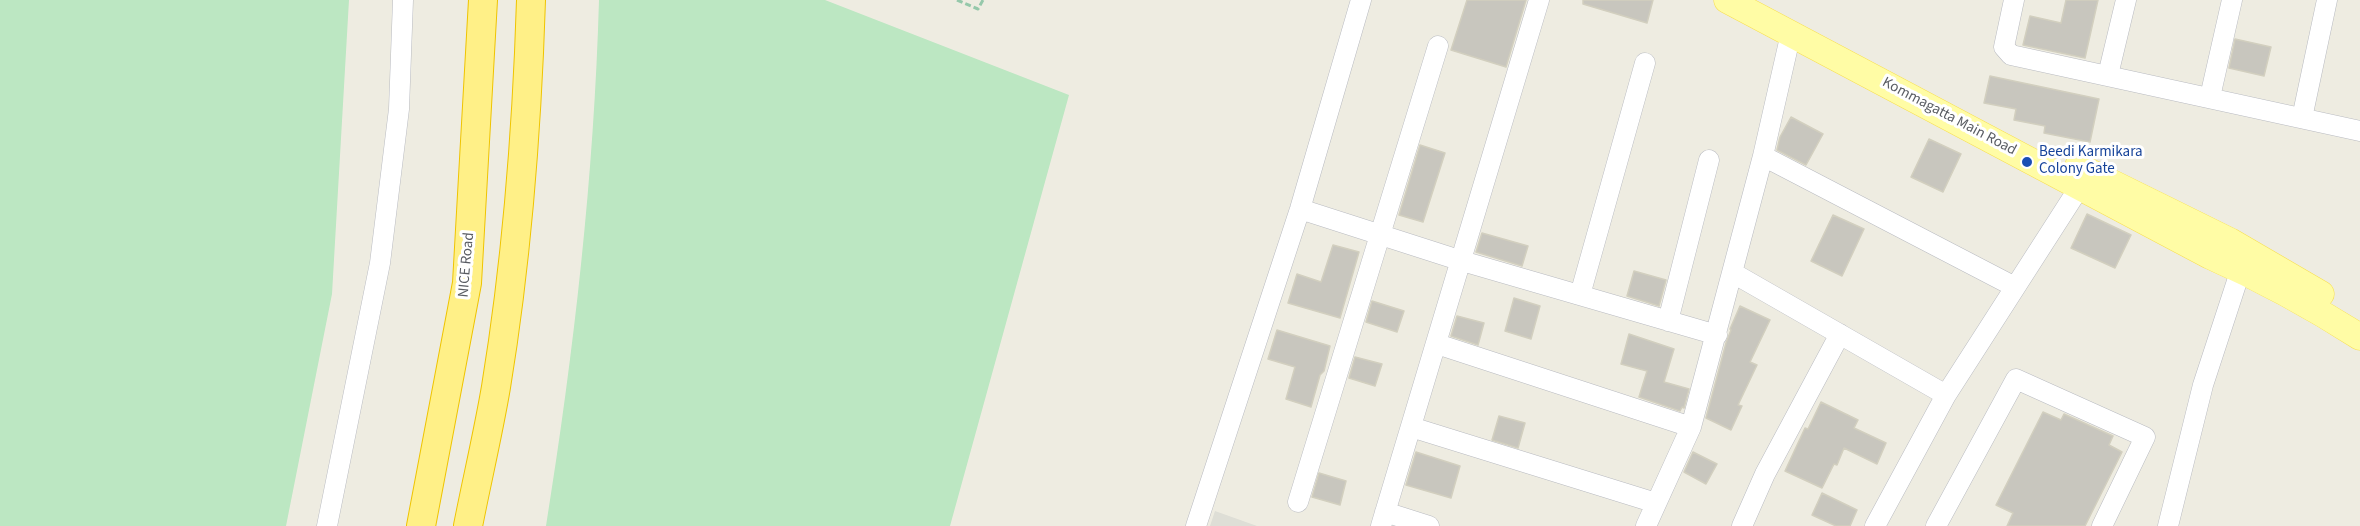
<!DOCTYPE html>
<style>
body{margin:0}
canvas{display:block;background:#eeece1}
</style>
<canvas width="2360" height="526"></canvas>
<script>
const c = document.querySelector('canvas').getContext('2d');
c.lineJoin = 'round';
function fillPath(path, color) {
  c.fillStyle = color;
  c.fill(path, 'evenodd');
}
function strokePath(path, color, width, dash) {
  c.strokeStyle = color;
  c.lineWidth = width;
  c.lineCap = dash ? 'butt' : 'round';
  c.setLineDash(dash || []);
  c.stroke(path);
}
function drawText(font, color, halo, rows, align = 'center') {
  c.font = font + ' "Source Sans 3",sans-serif';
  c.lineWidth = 6;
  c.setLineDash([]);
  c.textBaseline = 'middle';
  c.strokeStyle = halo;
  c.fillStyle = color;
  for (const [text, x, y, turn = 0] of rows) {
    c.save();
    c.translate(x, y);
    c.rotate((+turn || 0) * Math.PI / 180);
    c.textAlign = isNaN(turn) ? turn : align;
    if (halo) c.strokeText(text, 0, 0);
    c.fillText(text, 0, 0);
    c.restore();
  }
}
fillPath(new Path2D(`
 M1215,511L1257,526H1210Z`), '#deded6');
fillPath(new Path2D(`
 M0,0H349L332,294L286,526H0Z
 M599,0H825L1069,95L950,526H546C574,352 594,176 599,0Z`), '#bce7c2');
const building = new Path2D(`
 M1467,0H1526L1506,67L1451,50Z
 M1583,0H1653L1647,23L1583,4Z
 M2066,0H2098L2085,58L2023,45L2030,16L2061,23Z
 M2235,39L2271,47L2264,76L2229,68Z
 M1990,76L2099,99L2090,142L2044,133L2045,126L2014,120L2016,109L1984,103Z
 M1791,117L1823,134L1806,165L1777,150L1780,137Z
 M1929,139L1961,154L1943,192L1911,177Z
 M1420,145L1445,153L1423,222L1399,215Z
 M2087,214L2131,235L2115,268L2071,248Z
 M1833,215L1864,229L1842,276L1811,261Z
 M1482,233L1528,246L1522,266L1476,252Z
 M1333,245L1359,252L1340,318L1288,303L1297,274L1321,282Z
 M1634,271L1666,280L1659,306L1627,296Z
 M1514,298L1540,306L1531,339L1505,331Z
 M1372,301L1404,311L1397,332L1366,322Z
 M1740,306L1770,320L1750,362L1757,365L1738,405L1742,406L1731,430L1706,418L1726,343L1731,330L1730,329Z
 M1457,316L1484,323L1478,345L1451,336Z
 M1277,330L1330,346L1324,371L1320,375L1311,407L1286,399L1295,367L1268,359Z
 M1629,334L1674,349L1664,382L1689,389L1684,408L1682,407L1680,411L1639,397L1647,371L1621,364Z
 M1355,357L1382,364L1375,386L1349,378Z
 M1821,402L1858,420L1854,428L1886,443L1877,464L1844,448L1837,465L1834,464L1822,488L1785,471L1805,428L1808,429Z
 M2043,412L2061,420L2064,414L2113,436L2109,445L2122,452L2085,526H2007L2013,513L1996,505Z
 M1499,416L1525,423L1518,448L1492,440Z
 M1416,452L1460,466L1451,498L1406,485Z
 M1693,452L1717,464L1706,484L1684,472Z
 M1319,473L1346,481L1340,505L1312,497Z
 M1822,493L1857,510L1850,526H1836L1812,515Z`);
fillPath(building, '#c8c6be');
strokePath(building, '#d2cfbf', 1.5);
const minor = new Path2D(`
 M2014,0L2004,47L2011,55L2360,131
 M2108,75L2126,0
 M2210,97L2232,0
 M2302,118L2327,0
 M1763,156L2015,287
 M1300,209L1462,261L1717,335
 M1733,273L1946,395
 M1580,295L1645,63
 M1668,321L1709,160
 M1437,344L1691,427
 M1411,427L1656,503
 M1298,502L1438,46
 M1385,512L1429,526
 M327,526L380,263L399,109L403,0
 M1196,526L1300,209L1361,0
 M1381,526L1539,0
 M1646,526L1691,427L1763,156L1791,33
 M1742,526L1765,474L1840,334
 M1875,526L1946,395L2086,177
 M1936,526L2016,379L2145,437L2102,526
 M2168,526L2203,385L2241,269`);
const major = new Path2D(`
 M1727,0L2210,256C2262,279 2313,307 2360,337
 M2078,166L2230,241L2321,294`);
const highway = new Path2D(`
 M421,526L467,283L483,0
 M468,526C477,480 488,434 496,387C517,259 527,129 531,0`);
strokePath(minor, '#b9bbc1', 21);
strokePath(major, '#f8df50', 27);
strokePath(highway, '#efc400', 30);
strokePath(new Path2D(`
 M957,0L978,9L983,0`), '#95c8aa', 3, [6, 3]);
strokePath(minor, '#fff', 20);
strokePath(major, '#fffca5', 26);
strokePath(highway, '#fff087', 28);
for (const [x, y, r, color] of [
 [2027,162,6,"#1a4fb4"]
]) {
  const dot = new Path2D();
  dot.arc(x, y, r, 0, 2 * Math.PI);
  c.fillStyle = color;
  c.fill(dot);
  strokePath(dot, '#fff', 2);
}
drawText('15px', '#5a5d63', '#fff', [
 ["Kommagatta Main Road",1949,117,28],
 ["NICE Road",467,265,-85]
]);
drawText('15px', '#164399', '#fff', [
 ["Beedi Karmikara",2039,153],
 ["Colony Gate",2039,170]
], 'left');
</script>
